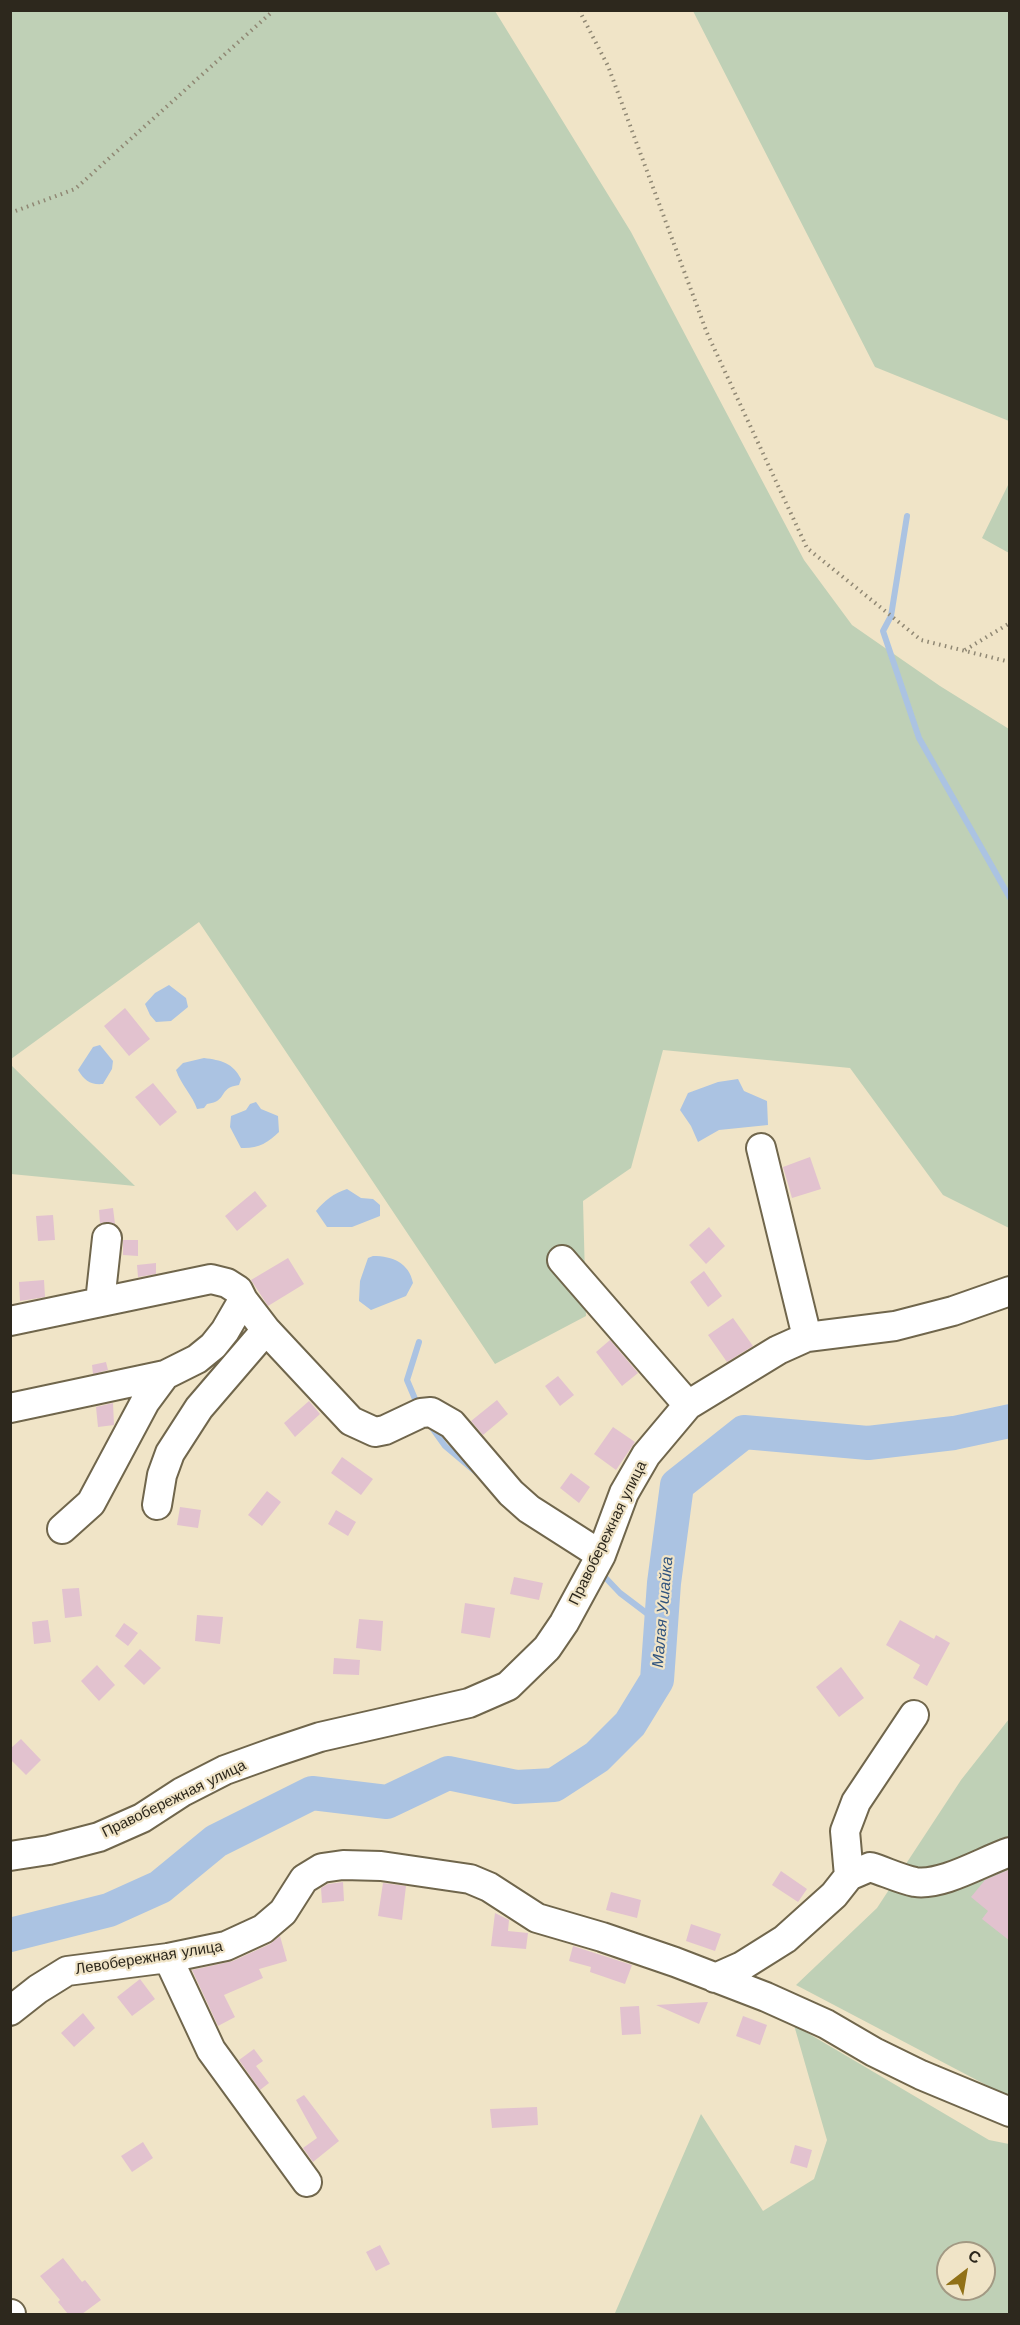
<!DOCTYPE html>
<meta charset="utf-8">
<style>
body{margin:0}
#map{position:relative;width:1020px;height:2325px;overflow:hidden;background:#f0e4c7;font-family:"Work Sans",sans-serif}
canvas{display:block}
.frame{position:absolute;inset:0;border:12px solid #2d281d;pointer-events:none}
.north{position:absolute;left:936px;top:2241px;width:60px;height:60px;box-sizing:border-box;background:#f0e4c7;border:2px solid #a29983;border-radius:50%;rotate:31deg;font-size:16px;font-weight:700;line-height:24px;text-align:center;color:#2d281d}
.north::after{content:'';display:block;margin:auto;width:21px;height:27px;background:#917117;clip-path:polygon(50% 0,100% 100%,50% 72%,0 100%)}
</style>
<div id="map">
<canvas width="1020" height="2325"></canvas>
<div class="frame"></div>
<div class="north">С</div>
</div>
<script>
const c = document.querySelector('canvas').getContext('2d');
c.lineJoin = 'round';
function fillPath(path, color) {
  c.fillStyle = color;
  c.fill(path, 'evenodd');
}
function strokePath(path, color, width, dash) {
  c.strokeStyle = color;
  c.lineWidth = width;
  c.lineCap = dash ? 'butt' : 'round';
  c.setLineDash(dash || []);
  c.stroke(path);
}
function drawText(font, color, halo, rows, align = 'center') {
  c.font = font + ' "Work Sans",sans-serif';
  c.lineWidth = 4.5;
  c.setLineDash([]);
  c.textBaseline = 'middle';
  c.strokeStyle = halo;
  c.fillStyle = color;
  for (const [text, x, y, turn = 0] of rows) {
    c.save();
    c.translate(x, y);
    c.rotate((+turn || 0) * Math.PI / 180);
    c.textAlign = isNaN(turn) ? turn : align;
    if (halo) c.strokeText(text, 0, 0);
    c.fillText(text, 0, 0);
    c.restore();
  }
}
fillPath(new Path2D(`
 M11,11H495L631,232L804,560L852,625L940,686L1009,729V1228L943,1195L850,1068L663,1050L631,1168L583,1201L586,1316L495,1364L199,922L11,1059Z
 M693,11H1009V421L875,367Z
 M1009,483V553L982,538Z
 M11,1065L135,1186L11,1174Z
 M1009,1719V2097L796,1985L877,1908L961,1780Z
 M794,2025L989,2140L1009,2144V2314L615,2313L701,2114L763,2211L814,2179L827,2140ZM948,2253H984V2289H948Z`), '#bfd0b6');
fillPath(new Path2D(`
 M169,985L186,998L188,1007L171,1021L156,1022L150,1015L145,1004L155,993Z
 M100,1045L113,1061L112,1069L103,1084C90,1085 85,1081 78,1070L93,1047Z
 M204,1058C221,1060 233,1063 241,1079L239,1085C217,1088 229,1101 207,1104L204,1108L197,1109C193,1096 181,1085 176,1070L183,1063Z
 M738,1079L744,1091L767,1101L768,1125L719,1130L698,1142L691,1126L680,1110L688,1093L718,1082Z
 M256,1102L261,1109L278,1116L279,1132C268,1143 257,1149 241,1148L230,1127L231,1116L246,1110L250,1104Z
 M347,1189L361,1198L373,1199L380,1205V1216L352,1227H327L316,1211C324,1201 334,1193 347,1189Z
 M373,1256C393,1256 409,1263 413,1283L406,1296L371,1310L359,1301L360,1281L368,1258Z`), '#abc3e2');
strokePath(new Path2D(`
 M907,516L891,616L883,631L919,738L1010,898
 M418,1406L407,1380L419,1342
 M430,1425L445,1446L477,1473
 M601,1573L620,1593L661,1624`), '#abc3e2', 6);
strokePath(new Path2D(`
 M10,1935L109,1910L160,1887L216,1841L312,1793L387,1802L448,1773L516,1787L554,1785L597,1757L630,1724L657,1680L664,1583L677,1485L744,1432L868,1443L954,1433L1010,1421`), '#abc3e2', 34);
fillPath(new Path2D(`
 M125,1008L150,1039L129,1056L104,1026Z
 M153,1083L177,1112L160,1126L135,1097Z
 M810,1157L821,1189L792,1198L783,1167Z
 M255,1191L267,1206L237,1231L225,1216Z
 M113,1208L115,1224L108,1222L100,1223L99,1210Z
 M53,1215L55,1240L38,1241L36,1216Z
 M709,1227L725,1246L706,1264L689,1245Z
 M123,1240H138V1256L123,1255Z
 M288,1258L304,1284L268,1306L251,1280Z
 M156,1263V1274L138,1277L137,1265Z
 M704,1271L722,1296L708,1307L690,1282Z
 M44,1280L45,1297L20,1301L19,1282Z
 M733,1318L753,1346L727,1362L708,1335Z
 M610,1340L638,1373L622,1386L596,1352Z
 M106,1362L108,1370L93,1374L92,1365Z
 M558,1376L574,1395L560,1406L545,1386Z
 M497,1400L508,1414L483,1435L471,1421Z
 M309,1401L320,1414L295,1437L284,1423Z
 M113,1403L114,1425L98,1427L96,1407Z
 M613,1427L635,1442L616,1470L594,1454Z
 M342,1457L373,1479L361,1495L331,1473Z
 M571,1473L590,1487L579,1503L560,1488Z
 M267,1491L281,1502L262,1526L248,1515Z
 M180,1507L201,1510L198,1528L177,1525Z
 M336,1510L356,1522L348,1536L328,1524Z
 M514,1577L543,1583L539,1600L510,1594Z
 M79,1588L82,1616L65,1618L62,1589Z
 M465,1603L495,1608L490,1638L461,1633Z
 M197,1615L223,1617L220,1644L195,1641Z
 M359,1619L383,1621L381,1651L356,1648Z
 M48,1620L51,1642L34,1644L32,1622Z
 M900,1620L934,1639L936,1635L950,1643L927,1686L913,1678L920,1665L886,1645Z
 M124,1623L138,1633L128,1646L115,1636Z
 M140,1649L161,1668L144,1685L124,1666Z
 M334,1658L360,1660L359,1675L333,1674Z
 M97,1665L115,1685L99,1701L81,1681Z
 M841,1667L864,1698L839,1717L816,1687Z
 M21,1739L41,1760L26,1775L10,1759V1749Z
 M1008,1870L1010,1872V1941L982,1919L988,1911L971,1897L985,1880Z
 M781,1871L807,1889L798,1902L772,1885Z
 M343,1882L344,1901L322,1903L321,1888L328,1884Z
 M383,1883L406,1886L402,1920L378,1916Z
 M611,1892L641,1900L637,1918L606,1910Z
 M495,1913L509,1920L508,1931L528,1933L526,1949L491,1946Z
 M691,1924L721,1934L715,1951L686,1941Z
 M280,1936L287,1961L259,1969L263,1978L224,1995L235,2017L218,2026L192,1970L233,1961L270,1944Z
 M573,1946L632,1965L625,1984L590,1972L591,1967L569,1961Z
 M140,1979L155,1999L132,2016L117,1997Z
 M708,2002L699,2024L656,2005Z
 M639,2006L641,2034L622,2035L620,2007Z
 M83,2013L95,2028L74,2047L61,2033Z
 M743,2016L767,2025L760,2045L736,2036Z
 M254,2049L263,2061L256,2066L269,2083L260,2090L239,2060Z
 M304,2095L339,2141L313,2162L303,2148L317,2138L296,2100Z
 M537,2107L538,2125L492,2128L490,2109Z
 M143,2142L153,2158L132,2172L121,2156Z
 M795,2145L812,2150L807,2168L790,2163Z
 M380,2245L390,2264L376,2271L366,2252Z
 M63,2258L82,2282L85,2280L101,2300L82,2314H68L58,2302L60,2300L40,2276Z`), '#e2c2cf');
const minor = new Path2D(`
 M761,1148L807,1337
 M562,1260L688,1405
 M100,1302L107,1238
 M10,1321L211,1279L227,1283L238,1290L243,1300L266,1330L351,1421L375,1432L385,1430L421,1413L431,1412L452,1424L511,1493L529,1509L601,1555
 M10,1408L165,1375L197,1359L213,1346L225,1331L243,1300
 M157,1505L162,1475L170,1453L199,1408L266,1330
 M62,1529L91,1503L145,1402L165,1375
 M10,1856L49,1850L99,1837L142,1818L182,1792L225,1770L275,1752L320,1737L469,1703L508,1686L547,1648L564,1623L601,1555L624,1493L646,1455L688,1405L778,1350L807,1337L895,1326L953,1311L1010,1291
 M849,1876L845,1831L856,1802L914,1715
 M168,1958L211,2050L307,2182
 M715,1978L742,1966L785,1939L834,1895L849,1876L870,1867C884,1871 900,1879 915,1882C943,1886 983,1861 1010,1852
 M10,2011L38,1989L67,1971L168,1958L226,1946L263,1929L283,1912L304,1879L322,1868L343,1865L381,1866L470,1879L489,1887L537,1918L602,1937L675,1962L766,1997L826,2024L874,2052L921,2075L1010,2112
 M10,2314H11`);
strokePath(minor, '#70664c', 32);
strokePath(new Path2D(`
 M579,10L608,66L707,333L807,548L921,640L1010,662
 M10,213L75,189L274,10
 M965,650L1010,623`), '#908874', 4, [1.5, 4.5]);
strokePath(minor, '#fff', 28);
drawText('15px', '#2d281d', '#f0e4c7', [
 ["Правобережная улица",608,1533,-64],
 ["Правобережная улица",174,1799,-26],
 ["Левобережная улица",149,1958,-9]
]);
drawText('italic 16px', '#31547e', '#f0e4c7', [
 ["Малая Ушайка",663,1612,-85]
]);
</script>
